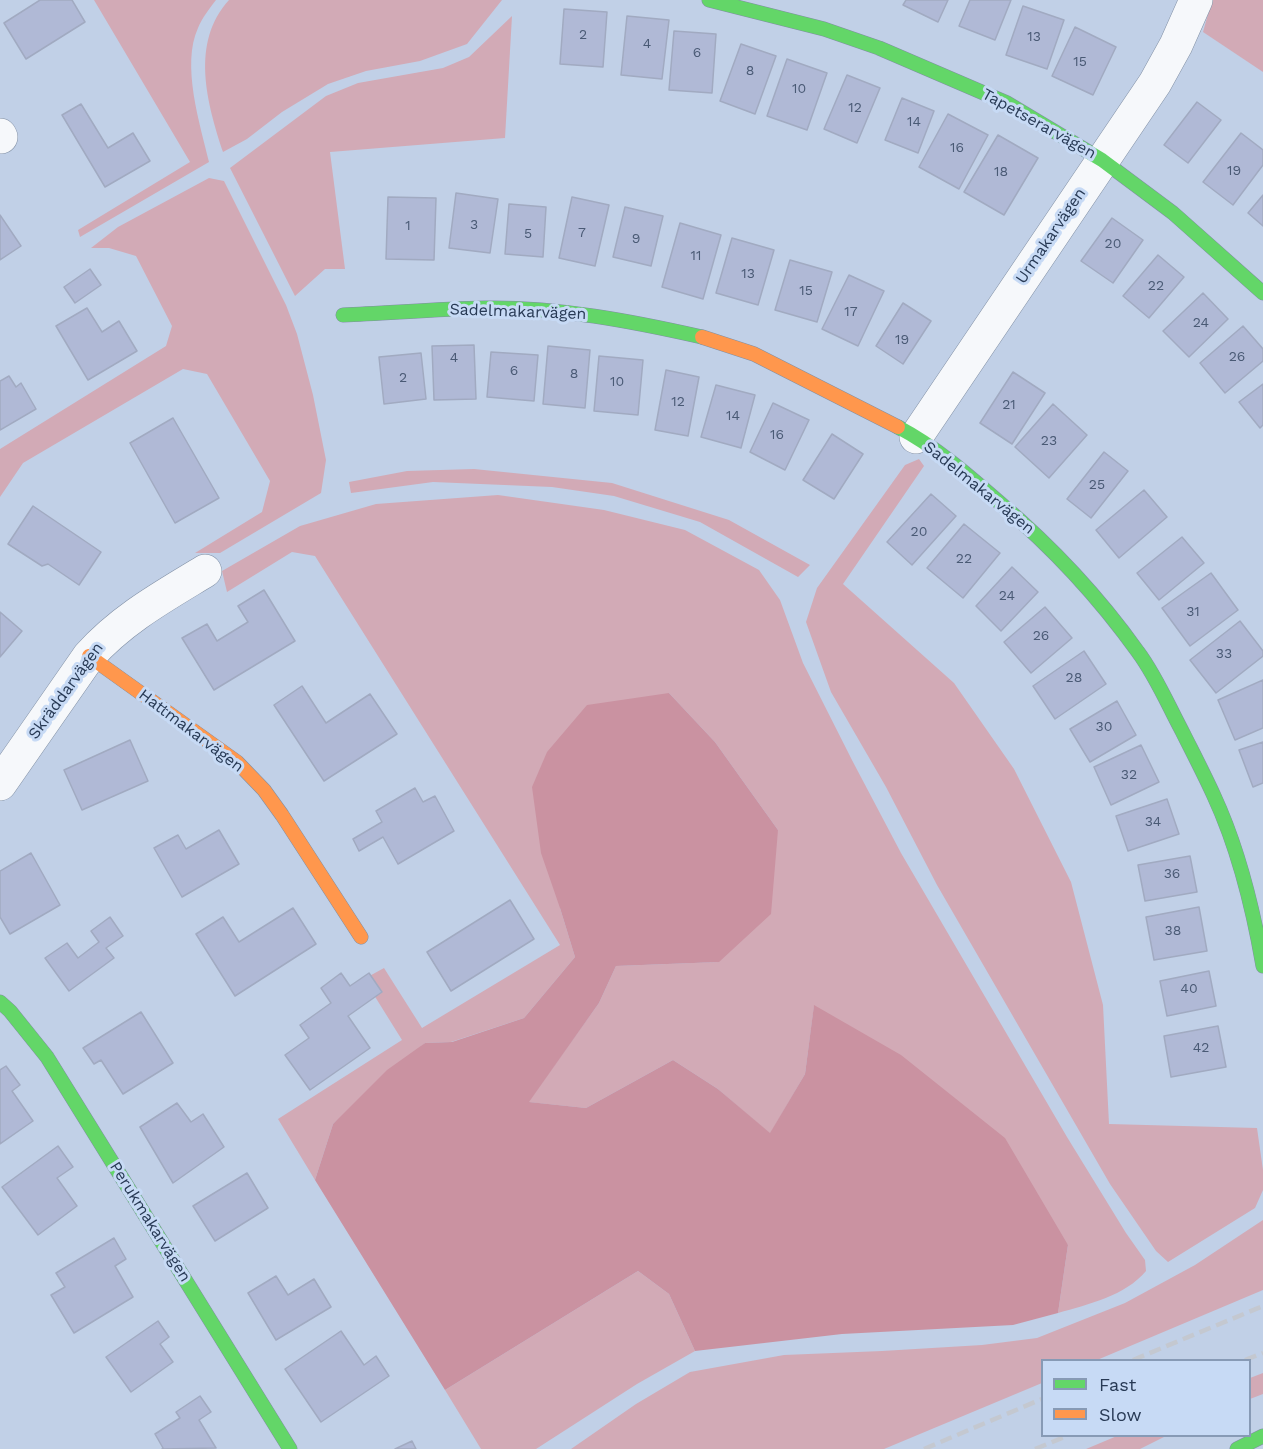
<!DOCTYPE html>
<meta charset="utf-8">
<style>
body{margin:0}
#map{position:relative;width:1263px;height:1449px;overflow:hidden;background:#c1d0e7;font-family:"Work Sans",sans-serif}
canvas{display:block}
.legend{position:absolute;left:1041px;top:1359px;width:210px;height:78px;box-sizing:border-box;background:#c7daf5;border:2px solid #879ab5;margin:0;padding:8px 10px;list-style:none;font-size:18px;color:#283a55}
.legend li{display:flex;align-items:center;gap:12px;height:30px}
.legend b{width:30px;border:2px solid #879ab5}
</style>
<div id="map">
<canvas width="1263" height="1449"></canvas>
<ul class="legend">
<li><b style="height:8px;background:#63d668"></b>Fast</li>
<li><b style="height:8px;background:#ff974d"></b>Slow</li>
</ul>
</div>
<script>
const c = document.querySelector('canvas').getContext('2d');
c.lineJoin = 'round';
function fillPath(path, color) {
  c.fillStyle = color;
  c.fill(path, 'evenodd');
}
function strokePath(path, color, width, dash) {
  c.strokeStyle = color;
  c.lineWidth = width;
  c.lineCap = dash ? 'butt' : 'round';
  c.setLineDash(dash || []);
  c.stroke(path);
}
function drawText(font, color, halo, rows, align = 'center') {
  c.font = font + ' "Work Sans",sans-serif';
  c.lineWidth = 6;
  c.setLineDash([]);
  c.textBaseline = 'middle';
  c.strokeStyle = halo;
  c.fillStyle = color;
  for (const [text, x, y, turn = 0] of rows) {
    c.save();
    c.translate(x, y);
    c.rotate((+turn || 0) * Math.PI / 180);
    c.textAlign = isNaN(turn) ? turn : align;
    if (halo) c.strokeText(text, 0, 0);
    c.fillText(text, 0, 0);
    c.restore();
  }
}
fillPath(new Path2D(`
 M94,0H216C210,8 202,18 198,28C181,65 200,124 209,162L80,237L78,230L190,162Z
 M229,0H502L467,44L420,61L366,71L328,84L282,112L247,139L223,152C207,103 190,43 229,0Z
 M1212,0H1263V72L1203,32Z
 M512,16L505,138L330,152L345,269H325L295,296L230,168L326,96L358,83L443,68L469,57Z
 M209,178L224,181L286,305L297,334L313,395L326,460L321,493L220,553H195L262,512L270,481L207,374L183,369L23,463L0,497V449L166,346L172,326L136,256L109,248H91L118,227Z
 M919,459L924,466L843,584L954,683L1014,769L1071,882L1103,1005L1109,1124L1257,1128L1263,1170V1190L1255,1208L1168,1262L1156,1251L1110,1184L937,885L886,787L831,692L806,622L817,588L905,465Z
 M474,469L612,483L729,520L810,565L798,577L700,522L614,496L552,487L433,482L351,493L349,482L407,471Z
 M498,495L604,510L685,530L759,570L780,600L803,663L853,762L901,853L1067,1137L1126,1233L1145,1260L1146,1271C1125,1296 1089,1304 1058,1313L1068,1245L814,1006L805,1074L770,1134L718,1089L673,1060L586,1108L528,1102L599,1003L616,966L718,962L778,830L715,742L669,693L560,908L575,957L524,1018L451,1042L425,1043L333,1124L315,1180L278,1119L402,1040L364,979L384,968L422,1028L560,945L315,556L292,552L227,592L222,571L300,526L376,504Z
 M1263,1220V1290L1097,1360H1042V1383L884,1449H571L636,1404L690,1372L784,1355L882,1351L982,1345L1037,1338L1125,1303L1195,1265Z
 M638,1271L669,1294L695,1351L637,1384L536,1449H481L445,1390Z
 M1263,1373V1394L1250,1399V1378Z
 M1117,1436H1166L1140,1449H1086Z`), '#d2aab6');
fillPath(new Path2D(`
 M669,693L715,742L778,830L771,914L719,962L616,966L599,1003L529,1102L586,1108L673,1060L718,1089L770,1133L805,1074L814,1005L901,1055L1005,1138L1068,1245L1058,1313L1013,1325L842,1334L695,1351L669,1294L638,1271L445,1390L315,1180L333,1124L387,1070L425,1043L452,1042L524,1018L575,957L560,908L541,853L532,787L547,752L587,705Z`), '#ca92a1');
const building = new Path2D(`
 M40,0H72L85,22L26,59L4,23Z
 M906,0H948L938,22L903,5Z
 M970,0H1011L995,40L959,26Z
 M1023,6L1064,20L1047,69L1006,55Z
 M564,9L607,12L603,67L560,64Z
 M627,16L669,20L662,79L621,75Z
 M1075,27L1116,47L1093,95L1052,76Z
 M674,31L716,34L712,93L669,90Z
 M741,44L776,56L755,114L720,101Z
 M787,59L827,73L807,130L767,116Z
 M847,75L880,88L857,143L824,129Z
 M902,98L934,111L918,153L885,140Z
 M1197,102L1221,120L1188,163L1164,145Z
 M81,104L108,148L133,133L150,161L105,187L62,115Z
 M948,114L988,135L959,189L919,167Z
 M1241,133L1263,150V165L1233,205L1203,182Z
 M998,135L1038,158L1004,215L964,192Z
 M456,193L498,199L490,253L449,248Z
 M1263,195V226L1248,213Z
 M388,197L436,198L434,260L386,259Z
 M572,197L609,205L595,266L559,258Z
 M509,204L546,207L543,257L505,254Z
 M625,207L663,216L651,266L613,257Z
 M0,215L21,246L0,260Z
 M1112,218L1143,240L1113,283L1081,261Z
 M680,223L721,235L703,299L662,287Z
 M732,238L774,250L758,305L716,293Z
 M1158,255L1184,277L1149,318L1123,296Z
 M790,260L832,272L817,322L775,310Z
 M90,269L101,285L75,303L64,287Z
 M849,275L884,291L858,346L822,329Z
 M1203,293L1228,319L1189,357L1163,331Z
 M903,303L931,321L903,364L876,346Z
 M87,308L102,332L119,321L137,351L88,380L56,326Z
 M1243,326L1263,349V361L1225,393L1200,363Z
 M474,345L476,399L434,400L432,346Z
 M548,346L590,350L585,408L543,404Z
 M491,352L538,355L534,401L487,397Z
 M421,353L426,399L384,404L379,357Z
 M599,356L643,360L638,415L594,411Z
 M666,370L699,377L688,436L655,430Z
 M1013,372L1045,393L1012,444L980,423Z
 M9,376L16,387L21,383L36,409L0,430V381Z
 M1263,384V425L1260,428L1239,402Z
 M716,385L755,395L741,448L701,437Z
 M773,403L809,420L785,470L750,452Z
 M1053,404L1087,435L1049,478L1015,447Z
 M173,418L219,498L175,523L130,443Z
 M832,434L863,454L834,499L803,480Z
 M1104,452L1128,471L1091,518L1067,499Z
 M1144,490L1167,517L1119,558L1096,530Z
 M931,494L956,516L912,565L887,542Z
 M33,506L101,552L79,585L48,564L42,566L8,544Z
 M964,524L1000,553L963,598L927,568Z
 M1182,537L1204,563L1159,600L1137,573Z
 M1012,567L1038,592L1001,631L976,606Z
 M1211,573L1238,610L1190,646L1162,608Z
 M264,590L295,641L214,690L182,638L207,624L217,641L248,622L238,606Z
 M1045,607L1072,638L1031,673L1004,642Z
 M0,612L22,631L0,657Z
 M1240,621L1263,651V656L1216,693L1190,660Z
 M1084,651L1106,684L1055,719L1033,686Z
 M1263,680V728L1235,740L1218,700Z
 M302,686L326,723L370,694L397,734L324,781L274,705Z
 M1117,701L1136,735L1090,762L1070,729Z
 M130,740L148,781L82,810L64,770Z
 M1263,742V783L1253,787L1239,750Z
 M1141,745L1159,782L1111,805L1094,767Z
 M415,788L423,802L435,796L454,831L398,864L383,837L359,851L353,839L382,822L376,811Z
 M1167,799L1179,834L1128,851L1116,816Z
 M219,830L239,864L182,897L154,848L178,835L186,849Z
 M31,853L60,905L10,934L0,917V871Z
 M1190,856L1197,892L1145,901L1138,865Z
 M510,900L534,939L451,991L427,952Z
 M1199,907L1207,951L1154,960L1146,917Z
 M293,908L316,944L235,996L196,934L223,917L239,942Z
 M110,917L123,936L106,948L114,958L69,991L45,958L67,943L78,958L99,942L91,931Z
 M1209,971L1216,1006L1167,1016L1160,981Z
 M341,973L350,986L369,973L382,992L348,1016L370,1048L310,1090L285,1055L309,1038L300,1025L331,1003L321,988Z
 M141,1012L173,1063L123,1094L101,1060L94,1064L83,1048Z
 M1218,1026L1226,1067L1171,1077L1164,1036Z
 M6,1066L20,1085L12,1091L33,1121L0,1144V1070Z
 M177,1103L191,1122L203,1114L224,1147L173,1183L140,1127Z
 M58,1146L73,1167L57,1178L77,1206L38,1235L2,1187Z
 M247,1173L268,1208L215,1241L193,1206Z
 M114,1238L126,1259L115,1266L133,1297L74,1333L51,1295L65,1287L56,1273Z
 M276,1276L288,1295L314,1279L331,1307L276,1340L248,1293Z
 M158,1321L169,1337L160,1344L173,1362L131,1392L106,1357Z
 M341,1331L364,1365L376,1356L389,1376L321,1422L285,1369Z
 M200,1396L211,1412L199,1420L216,1448L162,1449L163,1448L155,1434L180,1418L176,1412Z
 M412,1441L416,1449H395Z`);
fillPath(building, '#b0b9d6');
strokePath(building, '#a1aac1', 1.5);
const street = new Path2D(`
 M0,135L1,137
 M916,437L1155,83L1176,45L1196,0
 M0,784L89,656C122,619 164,596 205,571`);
const fast = new Path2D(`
 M709,0L824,29L879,48L1007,103L1102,160L1173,213L1263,293
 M343,315C390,313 438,309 485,308C558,307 631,321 702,337
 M898,427C936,447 968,475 1000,503C1052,547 1098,596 1138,652C1156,676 1168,705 1182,731C1193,753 1204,774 1214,796C1239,850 1253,908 1263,966
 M0,1002L10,1011L47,1057L290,1449
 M1237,1449L1263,1436`);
const slow = new Path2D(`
 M702,337L754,354L898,427
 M89,656L237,762L264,790L282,815L361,937`);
strokePath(street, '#808fa4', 34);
strokePath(fast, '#808fa4', 15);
strokePath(slow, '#808fa4', 15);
strokePath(street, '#f6f8fb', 33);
strokePath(fast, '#63d668', 14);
strokePath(slow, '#ff974d', 14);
strokePath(new Path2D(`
 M1133,1360L1263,1306
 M1245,1360L1263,1353
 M924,1449L1042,1399
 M1035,1449L1067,1436`), '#c4c8d0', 4.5, [12, 6]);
drawText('14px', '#4a5a75', null, [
 ["2",583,35],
 ["13",1034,37],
 ["4",647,44],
 ["6",697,53],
 ["15",1080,62],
 ["8",750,71],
 ["10",799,89],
 ["12",855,108],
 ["14",914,122],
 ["16",957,148],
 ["19",1234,171],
 ["18",1001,172],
 ["3",474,225],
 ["1",408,226],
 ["7",582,233],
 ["5",528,234],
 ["9",636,239],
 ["20",1113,244],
 ["11",696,256],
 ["13",748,274],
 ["22",1156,286],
 ["15",806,291],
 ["17",851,312],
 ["24",1201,323],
 ["19",902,340],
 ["26",1237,357],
 ["4",454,358],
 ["6",514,371],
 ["8",574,374],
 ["2",403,378],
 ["10",617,382],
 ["12",678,402],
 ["21",1009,405],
 ["14",733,416],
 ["16",777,435],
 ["23",1049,441],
 ["25",1097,485],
 ["20",919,532],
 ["22",964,559],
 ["24",1007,596],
 ["31",1193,612],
 ["26",1041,636],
 ["33",1224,654],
 ["28",1074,678],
 ["30",1104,727],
 ["32",1129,775],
 ["34",1153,822],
 ["36",1172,874],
 ["38",1173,931],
 ["40",1189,989],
 ["42",1201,1048]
]);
drawText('16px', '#283a55', '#c7daf5', [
 ["Tapetserarvägen",1039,124,29],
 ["Urmakarvägen",1051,236,-56],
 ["Sadelmakarvägen",518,312,2],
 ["Sadelmakarvägen",979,488,39],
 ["Skräddarvägen",66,691,-54],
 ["Hattmakarvägen",191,731,37],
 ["Perukmakarvägen",150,1222,58]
]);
</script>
